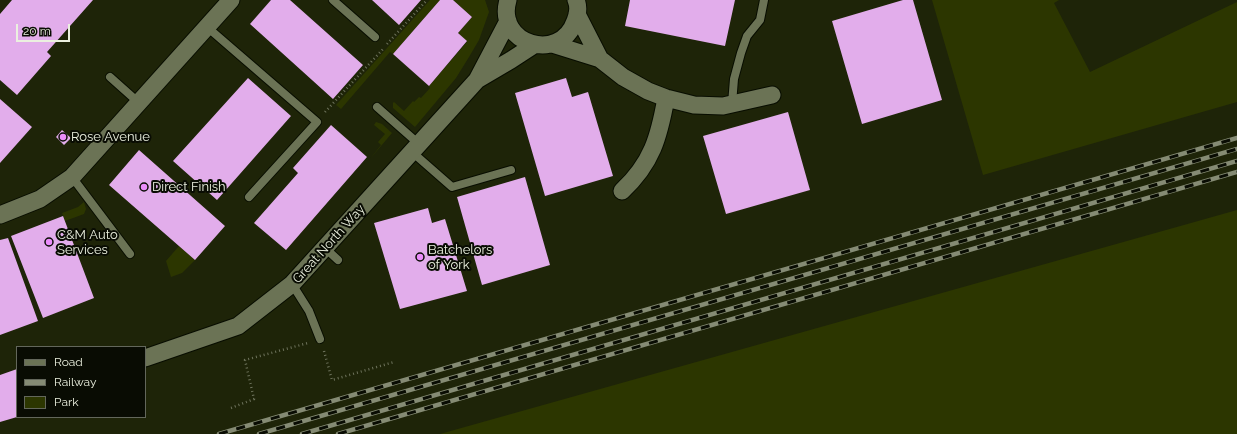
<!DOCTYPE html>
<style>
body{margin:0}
#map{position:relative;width:1237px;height:434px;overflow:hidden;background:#1e2408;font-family:Raleway,sans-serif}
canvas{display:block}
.legend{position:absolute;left:16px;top:346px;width:130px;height:72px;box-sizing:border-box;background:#090c03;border:1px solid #63675b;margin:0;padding:5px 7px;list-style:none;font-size:12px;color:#ebf0df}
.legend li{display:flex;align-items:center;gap:8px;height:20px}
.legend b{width:20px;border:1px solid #63675b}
.scale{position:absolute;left:16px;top:24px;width:54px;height:18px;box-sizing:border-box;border:2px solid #ebf0df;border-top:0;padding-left:5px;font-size:12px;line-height:14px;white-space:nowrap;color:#ebf0df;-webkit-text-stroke:3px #090c03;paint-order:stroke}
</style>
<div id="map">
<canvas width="1237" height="434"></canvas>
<ul class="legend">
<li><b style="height:5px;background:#6b7355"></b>Road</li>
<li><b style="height:5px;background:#858b74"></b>Railway</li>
<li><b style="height:11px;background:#2c3600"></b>Park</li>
</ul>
<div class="scale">20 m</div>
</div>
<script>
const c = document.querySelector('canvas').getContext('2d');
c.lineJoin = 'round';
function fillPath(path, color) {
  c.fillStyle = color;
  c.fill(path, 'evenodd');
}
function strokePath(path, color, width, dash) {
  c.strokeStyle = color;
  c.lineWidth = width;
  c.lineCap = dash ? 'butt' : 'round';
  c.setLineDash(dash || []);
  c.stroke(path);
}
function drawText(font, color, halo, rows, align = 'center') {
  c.font = font + ' Raleway,sans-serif';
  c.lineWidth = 4;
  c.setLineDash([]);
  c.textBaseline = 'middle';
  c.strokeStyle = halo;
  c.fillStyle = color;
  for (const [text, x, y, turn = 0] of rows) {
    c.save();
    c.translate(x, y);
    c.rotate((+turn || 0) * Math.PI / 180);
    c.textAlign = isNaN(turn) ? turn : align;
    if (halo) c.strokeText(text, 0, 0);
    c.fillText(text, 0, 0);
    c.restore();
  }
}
fillPath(new Path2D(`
 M430,0H440L393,54L390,52L341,109L336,105Z
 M453,0H485L489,12L479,40L469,57L456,78L415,127L393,108V103L394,102L404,111L413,101L414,102L419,97L421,98L430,88L429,86L467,42L458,33L472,17Z
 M932,0H1059L1054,3L1090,72L1237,2V102L983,175Z
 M376,122L382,124L392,133L370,159L381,145L378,142L385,134L374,125Z
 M84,202L86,209L84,214L65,221L62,213L78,207Z
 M1237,210V434H440L1191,223Z
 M179,246L195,260L182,273L171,277L166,261Z`), '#2c3600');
fillPath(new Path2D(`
 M12,0H93L47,52L51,56L17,95L0,80V14Z
 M271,0H290L363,65L333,99L250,24Z
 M372,0H421L399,25Z
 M440,0H453L472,17L458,33L467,41L429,86L393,54Z
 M630,0H735L725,46L625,26Z
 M903,0H913L942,100L862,124L832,21Z
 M248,78L291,116L217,200L173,161Z
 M566,78L572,97L588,92L613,176L545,196L515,93Z
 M0,99L32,127L0,163Z
 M788,112L810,190L726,214L703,136Z
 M331,125L367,157L286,250L254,223L298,173L293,168Z
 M62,130L71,138L64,145L56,137Z
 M139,150L225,226L195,260L109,185Z
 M525,177L550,265L482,285L457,197Z
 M428,208L432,223L445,219L467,291L400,309L374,223Z
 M63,216L94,298L43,318L11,236Z
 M8,238L38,321L0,335V240Z
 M17,369V417L0,422V375Z`), '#e2adeb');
const service = new Path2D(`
 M333,0L375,37
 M207,27L317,122L249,197
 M110,77L138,102
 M732,104L734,79L741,53L747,36L760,20L764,0
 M377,107L419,144
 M412,152L452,187L511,170
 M72,177L130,254
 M325,248L338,260
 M292,284L309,311L320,339`);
const minor = new Path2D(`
 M508,0C495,44 560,64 575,21C578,14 579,7 576,0
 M577,14L600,59
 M552,44L600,59L623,77L648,91L666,98L694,105L723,106L772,95
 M477,80L511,60L534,45
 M622,191C652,163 659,137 666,98
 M0,215L40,199L72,177L231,0
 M145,358L238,326L292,284L477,80L508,21`);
strokePath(service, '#080d00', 10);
strokePath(minor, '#080d00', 19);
strokePath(new Path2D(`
 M387,44L427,0
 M325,112L384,48
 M324,351L332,380L394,362
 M231,408L254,399L245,360L308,343`), '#6e735c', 2.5, [1, 3]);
strokePath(service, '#6b7355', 8);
strokePath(minor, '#6b7355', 17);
const rail = new Path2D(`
 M219,434L1237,138
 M259,434L1237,149
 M302,434L1237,161
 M338,434L1237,172`);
strokePath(rail, '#858b74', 4.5);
strokePath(rail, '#090c03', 3, [9]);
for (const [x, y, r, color] of [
 [63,137,4,"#eb8dfb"],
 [144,187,4,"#eb8dfb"],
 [49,242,4,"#eb8dfb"],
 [420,257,4,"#eb8dfb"]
]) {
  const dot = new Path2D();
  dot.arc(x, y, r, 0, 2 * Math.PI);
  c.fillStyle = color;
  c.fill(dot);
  strokePath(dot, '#090c03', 1.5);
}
drawText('13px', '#ebf0df', '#090c03', [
 ["Rose Avenue",71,137],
 ["Direct Finish",152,187],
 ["C&M Auto",57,235],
 ["Services",57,250],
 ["Batchelors",428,250],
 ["of York",428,265]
], 'left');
drawText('13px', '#ebf0df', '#090c03', [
 ["Great North Way",329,244,-48]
]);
</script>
